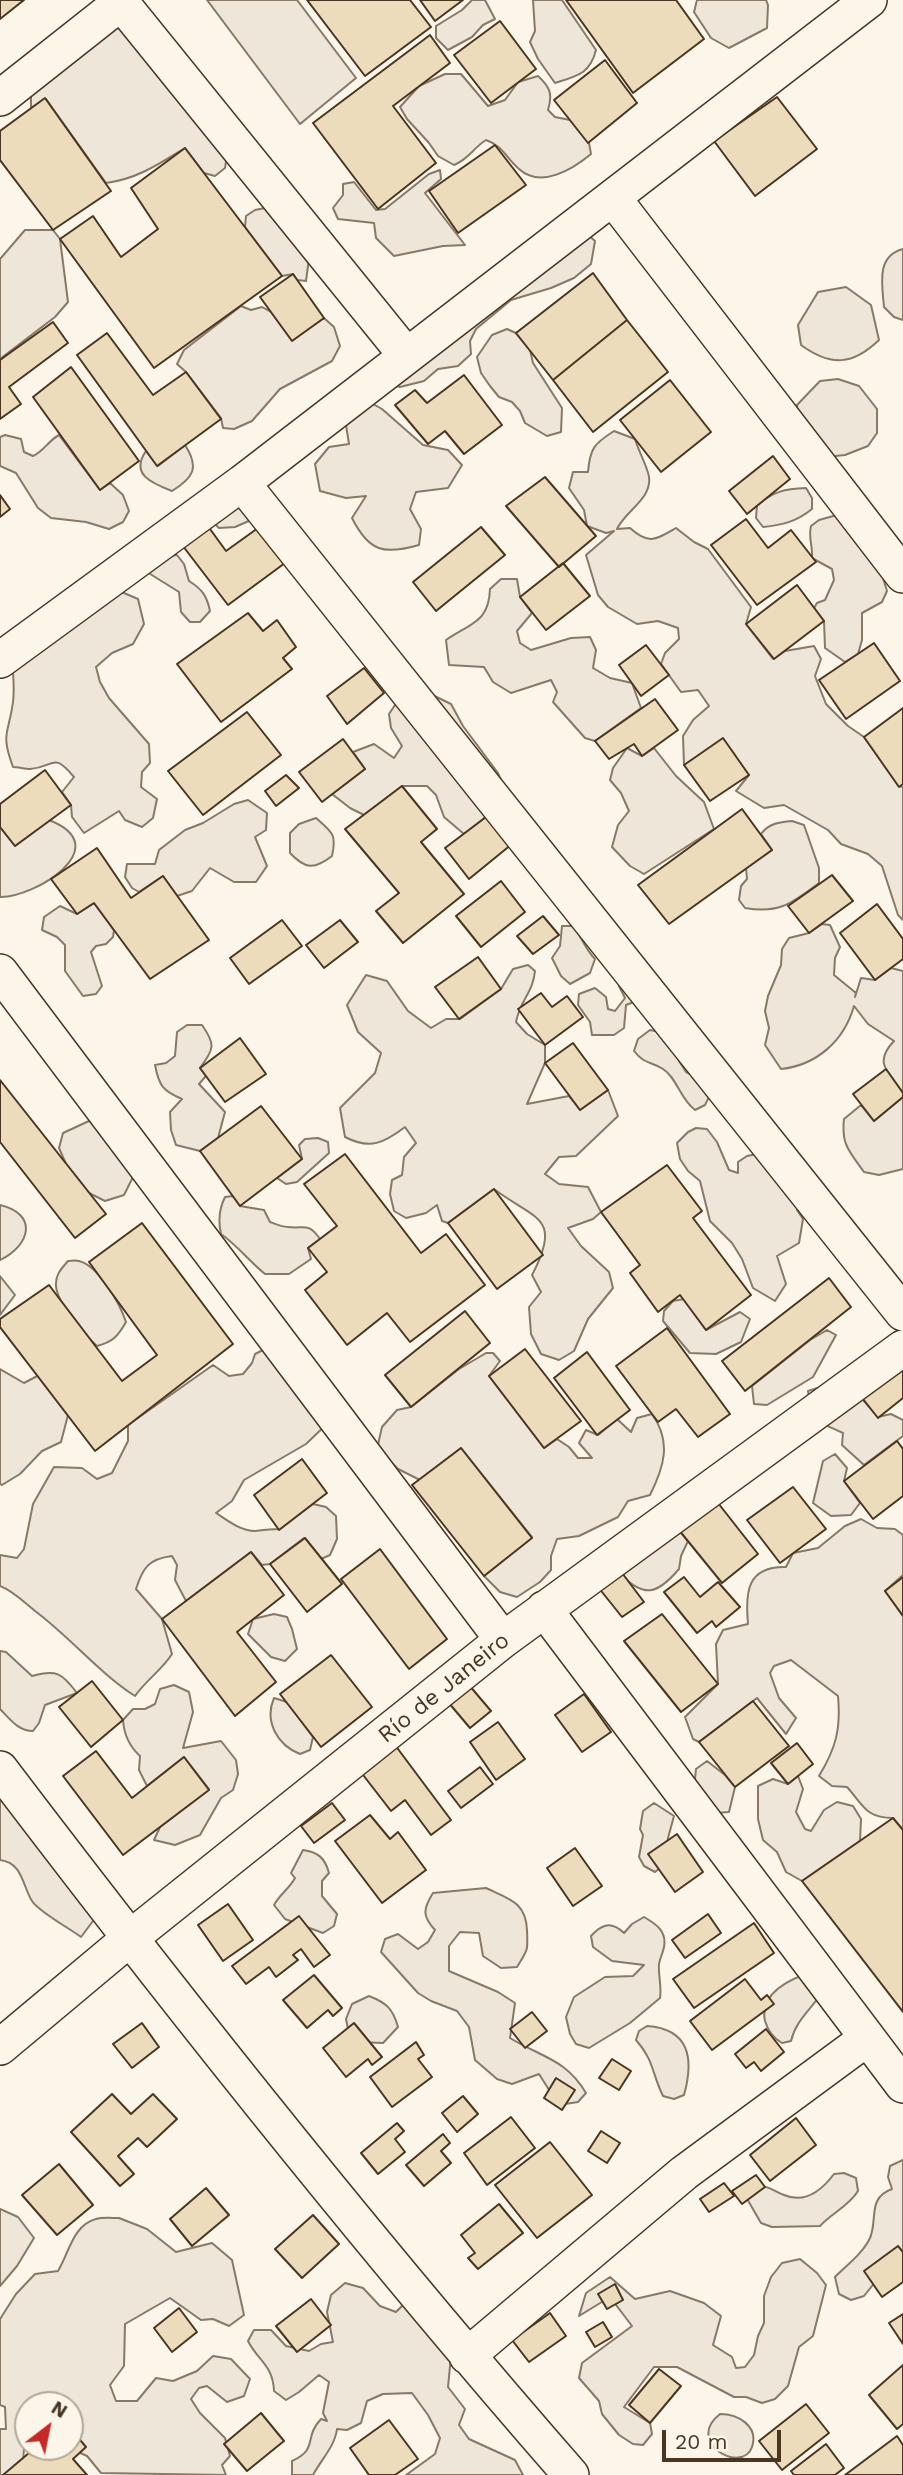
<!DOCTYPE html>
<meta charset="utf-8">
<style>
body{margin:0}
#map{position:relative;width:903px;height:2475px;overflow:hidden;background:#fbf6e9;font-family:"Work Sans",sans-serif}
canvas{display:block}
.north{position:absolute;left:14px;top:2391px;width:70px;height:70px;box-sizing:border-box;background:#fbf6e9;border:2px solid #b4a999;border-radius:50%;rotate:32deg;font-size:19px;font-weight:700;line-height:28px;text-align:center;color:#4a3520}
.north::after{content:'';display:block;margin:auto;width:24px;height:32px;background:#c62828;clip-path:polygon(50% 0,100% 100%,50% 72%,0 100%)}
.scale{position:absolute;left:662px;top:2430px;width:119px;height:32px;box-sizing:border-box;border:4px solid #4a3520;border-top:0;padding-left:9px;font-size:21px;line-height:24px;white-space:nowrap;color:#4a3520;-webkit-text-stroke:5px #fbf6e9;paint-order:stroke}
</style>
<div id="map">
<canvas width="903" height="2475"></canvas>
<div class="north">N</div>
<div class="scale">20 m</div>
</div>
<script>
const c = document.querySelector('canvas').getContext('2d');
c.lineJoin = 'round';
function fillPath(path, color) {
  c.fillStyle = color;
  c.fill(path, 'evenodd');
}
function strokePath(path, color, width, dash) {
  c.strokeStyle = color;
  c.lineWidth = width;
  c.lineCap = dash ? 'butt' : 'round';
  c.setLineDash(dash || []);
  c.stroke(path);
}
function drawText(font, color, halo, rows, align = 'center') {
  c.font = font + ' "Work Sans",sans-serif';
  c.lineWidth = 5;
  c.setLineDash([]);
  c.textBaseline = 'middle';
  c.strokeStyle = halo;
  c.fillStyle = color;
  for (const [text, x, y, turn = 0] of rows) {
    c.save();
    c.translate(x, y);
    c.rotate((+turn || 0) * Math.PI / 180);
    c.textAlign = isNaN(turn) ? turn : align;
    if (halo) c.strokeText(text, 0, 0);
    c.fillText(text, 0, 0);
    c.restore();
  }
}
const green = new Path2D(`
 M207,0H297L356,78L300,124Z
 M472,0H485L495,19L483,25L472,37L448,50L436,38V26L462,10Z
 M533,0H562L596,50C590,74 577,76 555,83L538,59L530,42L535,31Z
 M697,0H766L768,5L767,28L729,48L711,38L694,12Z
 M120,19L227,156L225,168L215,176L204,173L185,148C159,164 137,179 106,183L46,99L31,108V97L27,85Z
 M445,74H461L488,106L505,100L518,82L538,76C550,87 553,94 548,110L555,117L570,120L587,132L591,154C573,169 541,189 519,169C506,158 503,146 486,140C472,149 470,158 454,165L438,156L429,143L407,119L400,107L419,86Z
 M440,170L441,179L425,193L465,245L443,246L394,256L376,238L374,223L338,219L333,208L343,195V184L354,182L376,210L385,209L429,174Z
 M275,206L309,258L306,281L297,280L293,274L282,276L245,227L246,216L255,210Z
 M577,225L595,241L591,264L574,278L551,288L511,300L476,329L470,341L471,354L458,366L438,369L424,381L400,387L387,383L382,349Z
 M25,230H53L60,239L68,302L55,317L0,359V259Z
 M903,249V320L894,317L884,307C882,284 876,256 903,249Z
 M846,287L871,305L879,340C853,365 831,367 801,345L798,325L818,292Z
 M241,306L251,310L262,307L271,312L292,340L324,318L334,327L340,346L332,361L280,389L252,421L234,429L223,428L221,418L186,372L177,364L184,350Z
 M507,329L516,333L530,350L533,363L562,408L561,432L547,436L525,423L520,411L512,402L499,397L490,386L481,373L477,357L492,335Z
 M838,379L859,386L877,409V433L868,446L845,455L826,457L799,446L797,405L820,381Z
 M366,400L382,409L423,445L448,450L462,465L448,488L416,492L410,509L421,529L419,545C384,555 369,552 352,518L366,496L346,498L320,491L315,464L329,447L349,444L346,425Z
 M614,431L635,439C638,450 648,468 649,477C652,499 625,511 617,529L630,528C649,545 655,540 676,528L694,542L708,549L751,607L746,624L773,659L785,651L814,646L821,659L815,676L826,704L848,726L864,737L899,786L903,787V920L898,915L882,866L868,854L841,844L828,830L784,805L764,808L736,791L749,775L684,765L683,736L693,720L709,706L698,690L681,692L661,664L665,653L679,639L678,628L658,621L637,624L608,607L598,595L586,555L614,531L606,533L587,526L584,510L569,488L573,472H588C590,448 594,444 614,431Z
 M5,435L21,439L24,452L33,456C44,451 48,441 59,435L100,490L110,483L123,495L129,511L123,522L109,529L86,522L51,518L38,508L16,473L0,466V437Z
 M185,445C200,468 193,478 172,491C151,483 130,474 146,451L158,466Z
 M227,480L251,520L235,527L219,528L208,517Z
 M806,488L812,498V509C796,522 782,525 763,527L756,518L757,505C775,491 784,489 806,488Z
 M844,513L879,565L887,591L882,602L862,613V640L858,654L845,662L825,648L824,621L814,608L817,603L825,600L834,580L832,569L812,558C813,546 808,538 811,526L819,520Z
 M177,555L184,564L189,581C202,589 207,596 210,611L200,622H190L181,612L179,592L147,572L154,557Z
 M501,579H517L520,597L532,613L517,631L520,643L531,650L571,638L590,637L596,650L593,668L610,678L632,683L641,708L595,741L585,738L553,702L557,692L551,680L511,693L493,682L484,667L449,665L446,640C471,623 489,622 490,589Z
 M117,590L138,599L144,624L133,644L112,653L96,667L100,682L109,698L149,744L150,763L142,772L141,787L157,799L153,818L142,827L125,820L119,811L84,833L72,817L71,805L62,792L74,777C52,751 56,767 30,769C25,769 18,767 13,767C0,732 9,734 13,702C15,686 13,669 11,653Z
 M416,687L451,704L463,726L498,773L509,799L464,834L444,817L436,795L427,786H402L364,815L350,808L332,794L365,769L353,752L374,744L394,758L402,746L391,728L389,714L397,702Z
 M627,748L642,756L654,748L676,776L704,802L714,829L644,874L630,866L612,847L618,825L629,811L621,793L610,780L613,768Z
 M248,800L267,813L266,830L255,837L267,866L256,882H234L210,868L192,891L177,896L163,876L139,892L132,888L125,877L127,864H155L159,850L185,830L203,823L234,804Z
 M316,818C332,832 337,834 332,856C314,870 305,869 290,853V833L299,824Z
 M49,820C118,847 34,898 0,897V827L15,846Z
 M792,821L804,825L819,868V883C792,903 780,914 745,908L739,900L741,886L747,879L746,868L772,850L761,834C769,823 780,822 792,821Z
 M94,903L114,930L113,937L106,944L96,946L91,952L102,986L96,994L83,996L65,971V945L57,937L42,930L44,917L60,906L77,914Z
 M822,924L830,925L840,947L835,958L834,975L856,993L855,997L861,978L875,980L891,968L903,971V1093C888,1072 873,1063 894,1041L868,1024L854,1006C844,1041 817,1065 781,1069L765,1045L769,1028L765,1011L768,996L781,965L782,949L789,938L809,933Z
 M562,926H574C582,938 585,949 595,959L590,973L570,984L561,976L552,958L560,946Z
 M528,965L535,971C533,993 520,1000 516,1022L527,1034L545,1045V1063L527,1104L569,1096L580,1110L608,1090L618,1116L576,1156L559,1157L545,1174L559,1184L588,1187L601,1212L593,1219L568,1228L581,1246L609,1272L613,1288L588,1319L574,1351L559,1360L541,1354L531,1334L529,1307L541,1292L532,1275C563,1216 535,1220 494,1189L448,1223L442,1221L437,1205L426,1213L406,1218L394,1211L390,1194L392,1180L402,1175L404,1157L416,1143L405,1127C384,1143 370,1150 345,1137L340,1108L375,1073L381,1053L358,1032L347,1005L366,975L387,981L408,1011L431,1028L446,1019H460L501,989L513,969Z
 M631,981L639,1000L626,1005L624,1028L614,1035H592L590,1022L578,1005L579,994L595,988L606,997L608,1009L615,1011L625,998L619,986Z
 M187,1025H202C216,1045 214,1048 200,1068L206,1076L199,1084L225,1112L218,1138L200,1151L176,1145L171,1130L170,1112L182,1099C163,1091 159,1086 155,1065L166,1063L175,1056L177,1032Z
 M650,1030L666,1033L673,1044L679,1061L686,1072L698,1078L709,1097L705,1105L695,1110C680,1099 677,1078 663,1069C651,1061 645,1065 634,1051L638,1039Z
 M903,1097V1169L879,1175L864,1172C850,1152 841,1145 844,1119L861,1105L874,1121Z
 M89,1121L111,1131L135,1173L124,1195L105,1201L89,1193L66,1164L59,1148L63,1133Z
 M696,1128L707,1129L717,1142L729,1170L738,1173V1162L747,1156L762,1153L800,1200L797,1210L803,1219L799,1243L777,1256L786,1284L775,1301L753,1288L742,1259L732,1243L710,1221L700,1181L688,1171L680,1159L677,1143L688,1132Z
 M318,1138L328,1142L329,1153L297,1182L286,1184L277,1178L302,1159L299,1145L305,1139Z
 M233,1196L240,1206L264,1210L270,1222C275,1224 282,1227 288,1227C305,1229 308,1222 320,1239L308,1248L311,1259L289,1274H265C249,1261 238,1246 221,1234C218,1221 219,1209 225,1197Z
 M0,1205C38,1214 31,1245 0,1260Z
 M68,1261C71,1261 75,1260 79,1261C99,1266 120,1304 126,1322C118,1336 113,1342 97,1346C85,1335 57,1303 56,1286C55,1275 61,1269 68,1261Z
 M0,1276L15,1295L0,1315Z
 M684,1299L706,1330L740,1312L750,1319L741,1342L716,1354L690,1353L663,1321L664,1311L673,1301Z
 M827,1330L836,1335L813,1377L767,1405L754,1404L752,1386L810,1340Z
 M277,1343L330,1421L306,1444L244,1480L232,1501L216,1513C228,1521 241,1531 255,1531C263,1530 270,1529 279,1529L313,1504L326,1507L336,1516L337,1539L330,1555L321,1559L304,1538L270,1564L262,1565L251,1552L186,1601L175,1580L177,1565L172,1556C149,1559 143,1567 136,1589L162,1619L172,1654C162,1670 146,1680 135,1696C98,1672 70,1637 35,1611C24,1602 13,1591 0,1586V1555L17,1558L24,1549L33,1504L54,1467L82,1468L97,1479L112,1473L128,1441V1425L213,1365L229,1376L243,1374L252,1363L255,1354Z
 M486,1353H493L500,1361L489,1376L544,1448L557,1439L569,1447L578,1458H592L579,1443L586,1430L598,1435L617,1419L631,1432L637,1418L652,1414C672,1442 664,1467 650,1495L628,1501L618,1517L579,1536L557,1539L551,1556V1570L540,1582L517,1597L500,1592L484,1576L532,1537L461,1448L420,1480L398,1469L377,1449L382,1427L397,1410L411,1407L459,1369Z
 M0,1369L24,1383L43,1373L68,1415L61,1442L42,1451L20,1474L2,1485L0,1484Z
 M850,1385L878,1417L891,1414L903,1420V1436L864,1465L842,1445L843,1433C817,1422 812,1419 808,1391L824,1386Z
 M835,1454L847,1468L844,1481L860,1503L851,1515L831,1516L813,1503L823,1461Z
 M861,1519L877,1528L895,1529L903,1535V1575L885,1591L903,1616V1830L893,1818C866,1818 864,1806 847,1787L832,1786L819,1776C836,1748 841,1729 838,1696L791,1660L774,1666L770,1673L779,1698L796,1718L786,1734L757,1698L699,1742L693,1739L685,1717L718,1684L716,1644L723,1630L748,1624C745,1592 747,1566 786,1567L793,1553L818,1548L845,1526Z
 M674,1524L688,1541L681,1556L679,1569C657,1595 644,1598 620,1574Z
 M274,1614L287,1617L292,1629L297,1649L285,1661L271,1657L248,1634L253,1619Z
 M0,1651L6,1652L32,1676C56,1669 62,1673 77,1693L45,1705L39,1723L33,1731C18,1731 10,1719 0,1709Z
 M174,1685L189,1692L193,1712L183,1748L221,1741L236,1760L238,1774L233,1790L221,1798L200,1835L175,1845L154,1840L160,1827L209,1789L184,1757L147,1786L139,1770L140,1756C129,1746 124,1735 123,1720L133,1709H145L155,1704L160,1689Z
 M274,1698L287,1702L313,1737L310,1750L300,1754C277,1745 264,1721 274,1698Z
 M707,1761L725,1775L735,1787L729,1812L703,1814L695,1779L696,1769Z
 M0,1769L96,1917L81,1937C69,1928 39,1912 32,1901C22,1885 23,1863 0,1860Z
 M798,1776L803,1789L796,1812L805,1829L811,1831L824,1810L837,1802L853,1806L861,1819L860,1841L802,1881L786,1872L777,1852L763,1840L758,1819V1786L773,1779L788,1784Z
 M654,1803L674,1816L668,1838L666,1863L655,1872L644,1866L639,1857L643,1835L640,1829L643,1811Z
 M303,1850C318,1852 325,1858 329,1873L322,1881V1896L337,1914L334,1926L323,1933L285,1919L274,1905C280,1894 289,1889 295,1878L291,1873Z
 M486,1888C509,1899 526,1902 527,1930C528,1951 528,1949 517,1967L501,1968L483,1956L479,1933L460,1932L449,1946V1971L498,1992L515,2003L510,2038C541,2057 566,2059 586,2093L578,2102L565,2104L551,2093L539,2074L512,2084L497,2079L475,2060L469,2027L457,2011L431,2001L418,1993L381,1952L385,1939L398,1934L418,1949L428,1942L435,1930C422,1916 423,1909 433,1893Z
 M644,1917C656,1924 667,1931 664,1947C663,1953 660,1958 659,1964C658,1976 662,1986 660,1998L630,2023L589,2048L576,2044L570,2034L566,2017L574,1997L605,1977L633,1976L644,1965L612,1961L593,1947L591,1936C602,1924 611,1921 624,1933L632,1924Z
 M813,1972L825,1988C814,2007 796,2019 791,2041L782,2043C773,2038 768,2031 765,2021C759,1993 791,1978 813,1972Z
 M369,1996C387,2003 393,2009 398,2027L383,2043L358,2042L349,2034L346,2019L352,2004Z
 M647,2026C690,2029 694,2059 684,2095L674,2099L663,2096C652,2074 654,2060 636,2040L639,2031Z
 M903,2160V2253L896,2256L864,2296L851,2300L839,2294L835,2277C847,2265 863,2253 870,2238C878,2219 867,2198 892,2189L888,2177L890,2166Z
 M844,2173L856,2178L858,2191C849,2206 832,2213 820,2226L772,2227L761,2223L746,2197L757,2185C769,2186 774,2191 784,2195C805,2204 822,2190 834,2174Z
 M0,2209L18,2217L34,2238L17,2266L0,2286Z
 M119,2218L147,2229L176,2252L212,2243L232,2260L244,2315L229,2326L213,2319L201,2320L170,2298L125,2324L124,2366L110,2385L116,2401H137L156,2378L173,2381L197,2371L213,2356L231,2359L250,2379L244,2396L227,2402L207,2386L199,2388L191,2399L200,2413L225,2438L230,2456L222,2465L226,2475L101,2473L87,2456L67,2447H70V2405H28V2442L24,2449L22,2475H0V2429H6L5,2407L0,2405V2319L16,2294L35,2274L58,2271C69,2253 73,2225 96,2219C102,2217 112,2218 119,2218Z
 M800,2259L817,2273L826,2285L813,2336L799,2347L788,2386L775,2399L762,2403L746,2397H734L677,2367H654L624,2407L650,2423L652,2434L643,2445L633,2444L619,2435L602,2414L599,2401L579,2378L582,2363L632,2326L610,2297L579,2316L586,2293L610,2277L635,2299L670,2291L704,2303L721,2316L713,2345L732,2357L736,2368L745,2367L754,2355L758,2336L764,2323V2296L771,2277L782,2263Z
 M345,2283L363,2288L380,2306L396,2312L405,2303L451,2356L448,2387L465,2409L459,2425L469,2439L515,2460L523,2475H406L435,2454L440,2438L428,2415L412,2393L383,2394L367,2401L361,2423L347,2430L337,2429C335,2446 321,2460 313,2475H292V2461C319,2449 303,2438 321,2419L327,2421L323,2413L329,2382L319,2375L299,2392L286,2400L274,2391C273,2365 258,2361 248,2341L254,2330H271L286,2346L309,2351L321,2344L333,2342L327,2312L331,2295Z
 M720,2414C738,2414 759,2426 752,2447C742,2475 684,2442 720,2414Z`);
fillPath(green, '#ede6d9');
strokePath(green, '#887966', 2);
const building = new Path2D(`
 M0,0H24L0,19Z
 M307,0H410L431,27L365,76Z
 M420,0H463L435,21Z
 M566,0H676L704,39L633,93Z
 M500,21L536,69L491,103L454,55Z
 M430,35L450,63L393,106L436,163L378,209L313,123Z
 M605,60L637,103L588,143L554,100Z
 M777,97L817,149L755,196L714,141Z
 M45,98L111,191L53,230L0,160V131Z
 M495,145L526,185L458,233L429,191Z
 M185,148L282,276L154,368L60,239L93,216L121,257L158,229L131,188Z
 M593,273L627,320L553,380L516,333Z
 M293,274L324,318L292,341L260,297Z
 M627,320L668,372L593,432L553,380Z
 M53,322L68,343L9,387L21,404L0,419V360Z
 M107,333L153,395L186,372L221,419L157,466L77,355Z
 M71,367L139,461L100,490L33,397Z
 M464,375L502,425L464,454L445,431L428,444L395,405L415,390L427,403Z
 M670,380L711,432L661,472L620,420Z
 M773,456L790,479L747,514L729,491Z
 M545,477L596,536L559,567L506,506Z
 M0,495L10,509L0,517Z
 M202,518L226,551L258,528L285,563L228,605L176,537Z
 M746,519L768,548L791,530L816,562L757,605L711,545Z
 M481,527L505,555L436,611L413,582Z
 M563,563L590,596L546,630L520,597Z
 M797,585L824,621L774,659L746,624Z
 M248,613L263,631L277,620L296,647L283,658L292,669L221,722L177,664Z
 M874,643L900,681L846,719L819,680Z
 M646,645L669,675L641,696L619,665Z
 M364,668L384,693L347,724L327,696Z
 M655,699L678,730L642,756L634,744L609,759L595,741Z
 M903,708V784L899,787L864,737Z
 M247,712L281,755L203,815L168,771Z
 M723,738L749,775L710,801L684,765Z
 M343,739L365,769L322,802L299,772Z
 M45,770L71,805L15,846L0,827V804Z
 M286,775L299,788L276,806L265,791Z
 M402,786L437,829L421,842L464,894L403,943L376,911L399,893L345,829Z
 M742,809L772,850L669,924L638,885Z
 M490,814L512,844L469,879L445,848Z
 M97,848L131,898L163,876L209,940L150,979L94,903L77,914L51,879Z
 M832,875L853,901L809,933L788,906Z
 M501,881L525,912L481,947L456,916Z
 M877,904L903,939V959L875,980L840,933Z
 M543,916L559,935L533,954L517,936Z
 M282,920L302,946L249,984L230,958Z
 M340,920L358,942L324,968L306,945Z
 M478,957L501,989L459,1019L435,987Z
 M541,993L552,1007L567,996L583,1017L545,1045L518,1009Z
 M240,1038L266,1074L225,1102L200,1068Z
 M573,1043L608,1090L580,1110L545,1063Z
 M886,1069L903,1093V1097L874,1121L853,1094Z
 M0,1080L106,1214L75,1238L0,1142Z
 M261,1106L302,1159L240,1206L200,1151Z
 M345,1154L421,1253L446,1234L485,1285L410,1342L387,1313L347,1345L305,1290L327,1272L308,1248L337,1226L304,1184Z
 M667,1165L702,1211L693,1218L751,1295L706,1330L680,1295L658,1312L630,1273L640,1265L601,1212Z
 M494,1189L543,1255L497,1289L448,1223Z
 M142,1223L233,1344L95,1451L0,1327V1319L49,1285L122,1381L157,1355L89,1262Z
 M829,1278L851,1307L745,1391L722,1361Z
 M465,1311L490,1343L411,1407L385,1375Z
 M667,1328L730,1414L698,1437L676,1409L658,1422L616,1366Z
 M525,1349L581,1421L544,1448L489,1376Z
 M587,1352L630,1410L597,1435L554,1378Z
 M903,1360V1398L878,1418L859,1394Z
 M897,1441L903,1449V1496L873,1519L844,1481Z
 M461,1448L532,1538L484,1576L412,1485Z
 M302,1459L327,1493L279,1530L254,1495Z
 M793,1487L826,1529L780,1563L747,1520Z
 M711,1494L758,1554L722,1583L674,1524Z
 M305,1538L342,1584L307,1612L270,1564Z
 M380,1549L447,1639L409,1669L341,1579Z
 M251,1552L284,1595L237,1632L276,1682L235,1716L162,1619Z
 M616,1565L644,1602L622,1617L594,1582Z
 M684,1577L700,1597L718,1582L740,1607L716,1627L712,1621L697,1633L664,1592Z
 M903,1577V1616L885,1591Z
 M662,1614L718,1684L681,1712L624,1641Z
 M331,1655L372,1707L321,1747L280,1694Z
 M92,1681L123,1720L91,1747L59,1707Z
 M469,1685L491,1711L470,1728L448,1702Z
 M584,1694L611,1732L582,1752L555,1715Z
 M753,1701L789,1746L735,1787L699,1742Z
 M498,1722L525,1759L496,1780L470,1742Z
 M797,1743L813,1764L788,1784L771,1763Z
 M395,1745L451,1820L431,1835L405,1800L391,1811L360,1771Z
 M96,1751L132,1798L184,1757L209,1790L123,1855L63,1776Z
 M480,1767L493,1784L461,1808L448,1791Z
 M332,1803L345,1820L314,1843L301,1826Z
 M370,1815L390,1839L398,1832L426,1870L382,1903L335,1841Z
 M893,1818L903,1830V2012L802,1881Z
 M677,1834L703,1872L675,1892L648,1854Z
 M575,1848L602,1886L573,1906L547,1868Z
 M228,1904L253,1940L223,1961L198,1925Z
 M708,1914L721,1933L685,1958L672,1940Z
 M299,1916L330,1955L314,1967L301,1949L293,1955L298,1960L276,1977L269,1967L246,1984L232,1966Z
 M754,1923L774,1953L694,2008L673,1979Z
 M314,1975L342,2008L333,2016L328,2010L307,2028L283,2000Z
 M745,1979L761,2000L767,1995L774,2004L712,2050L690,2021Z
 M532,2012L547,2031L525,2048L510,2029Z
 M142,2023L159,2047L132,2068L113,2044Z
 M354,2023L382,2057L372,2065L368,2059L346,2077L323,2048Z
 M766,2029L784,2052L761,2071L754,2062L746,2068L735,2054Z
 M416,2042L424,2055L418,2059L432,2077L392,2107L370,2077Z
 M612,2059L631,2071L619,2090L599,2078Z
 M556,2078L575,2090L562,2110L544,2098Z
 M112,2094L131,2114L153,2094L177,2119L147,2147L138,2138L118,2156L134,2174L120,2186L71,2132Z
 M463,2096L478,2114L457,2132L442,2113Z
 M511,2117L535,2148L487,2185L464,2153Z
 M796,2118L816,2145L770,2181L750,2155Z
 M397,2123L404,2131L395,2139L405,2152L378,2174L361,2153Z
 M601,2131L620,2143L607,2163L588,2151Z
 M443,2134L450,2143L441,2151L451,2163L424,2186L406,2165Z
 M550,2142L592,2195L537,2238L495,2185Z
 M59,2164L93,2205L57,2235L22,2195Z
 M756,2175L765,2187L742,2204L732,2191Z
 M724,2183L734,2196L709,2212L700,2199Z
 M206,2188L229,2215L192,2246L170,2219Z
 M499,2204L523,2233L478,2269L468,2258L475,2253L461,2235Z
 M313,2215L339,2244L302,2278L275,2249Z
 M898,2246L903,2252V2282L882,2297L864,2271Z
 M615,2284L623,2300L607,2309L598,2294Z
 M311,2299L331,2325L297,2352L276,2326Z
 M179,2308L197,2332L172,2352L154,2328Z
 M550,2313L566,2336L529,2362L512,2340Z
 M903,2314V2344L889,2323Z
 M603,2322L612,2337L595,2347L586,2332Z
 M903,2365V2424L897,2429L869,2395Z
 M659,2369L681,2386L650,2423L629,2405Z
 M806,2404L829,2433L782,2470L759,2441Z
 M261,2413L284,2441L247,2471L224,2444Z
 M389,2420L418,2459L395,2475H369L350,2448Z
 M70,2428L86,2447L73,2459L87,2475H3L36,2447H70Z
 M897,2436L903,2445V2475H845Z
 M826,2444L844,2468L835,2475H794L791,2471Z`);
fillPath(building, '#ecdcbc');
strokePath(building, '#4a3520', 2);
const minor = new Path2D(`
 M119,0L406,355
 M0,98L124,0
 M613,198L903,575
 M242,483L903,1313
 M0,660L242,483L869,0
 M0,972L503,1640
 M544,1609L903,2085
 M0,1769C183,2010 372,2247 571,2475
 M0,2047L129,1939L503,1640L903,1348
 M467,2356L684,2173L866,2039`);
strokePath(minor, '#4a3520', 38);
strokePath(minor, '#fbf6e9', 35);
drawText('23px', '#4a3520', '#fbf6e9', [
 ["Río de Janeiro",444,1688,-39]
]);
</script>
